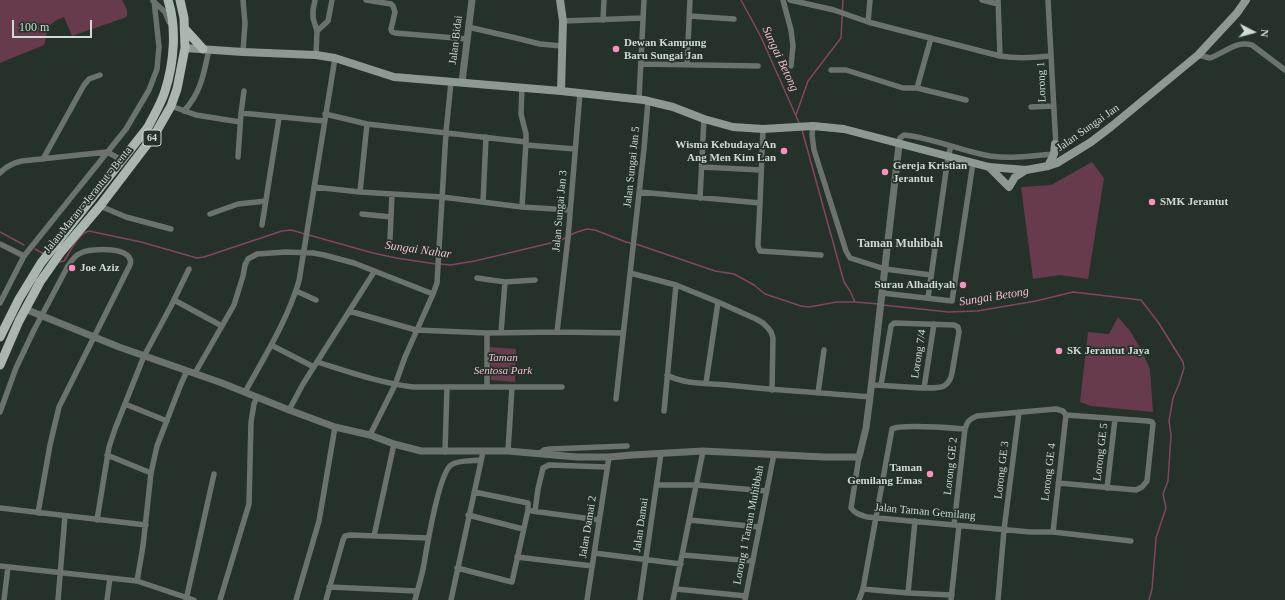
<!DOCTYPE html>
<style>
body{margin:0}
#map{position:relative;width:1285px;height:600px;overflow:hidden;background:#24322a;font-family:Georgia,serif}
canvas{display:block}
.north{position:absolute;left:1233px;top:12px;width:40px;height:40px;-webkit-text-stroke:3px #24322a;paint-order:stroke;rotate:96deg;font-size:11px;font-weight:700;line-height:16px;text-align:center;color:#d1dad5}
.north::after{content:'';display:block;margin:auto;width:14px;height:18px;background:#d1dad5;clip-path:polygon(50% 0,100% 100%,50% 72%,0 100%)}
.scale{position:absolute;left:12px;top:20px;width:80px;height:18px;box-sizing:border-box;border:2px solid #d1dad5;border-top:0;padding-left:5px;font-size:12px;line-height:14px;white-space:nowrap;color:#d1dad5;-webkit-text-stroke:3px #24322a;paint-order:stroke}
</style>
<div id="map">
<canvas width="1285" height="600"></canvas>
<div class="north">N</div>
<div class="scale">100 m</div>
</div>
<script>
const c = document.querySelector('canvas').getContext('2d');
c.lineJoin = 'round';
function fillPath(path, color) {
  c.fillStyle = color;
  c.fill(path, 'evenodd');
}
function strokePath(path, color, width, dash) {
  c.strokeStyle = color;
  c.lineWidth = width;
  c.lineCap = dash ? 'butt' : 'round';
  c.setLineDash(dash || []);
  c.stroke(path);
}
function drawText(font, color, halo, rows, align = 'center') {
  c.font = font + ' Georgia,serif';
  c.lineWidth = 3.5;
  c.setLineDash([]);
  c.textBaseline = 'middle';
  c.strokeStyle = halo;
  c.fillStyle = color;
  for (const [text, x, y, turn = 0] of rows) {
    c.save();
    c.translate(x, y);
    c.rotate((+turn || 0) * Math.PI / 180);
    c.textAlign = isNaN(turn) ? turn : align;
    if (halo) c.strokeText(text, 0, 0);
    c.fillText(text, 0, 0);
    c.restore();
  }
}
fillPath(new Path2D(`
 M0,0H122C125,6 128,9 127,16L124,18L72,36L64,17C56,20 50,23 47,32C45,37 46,41 44,45L0,63Z
 M1092,162L1104,178L1088,279L1060,275L1033,279L1021,187L1051,185Z
 M1118,317L1130,331L1141,349L1150,369L1153,412L1091,406L1080,402L1088,332L1109,334Z
 M490,347L516,349L515,382L491,380Z`), '#673a4d');
strokePath(new Path2D(`
 M741,0L761,37L800,125
 M796,115L808,81L841,38L843,0
 M802,130L844,282L850,291L855,302
 M0,232L24,245
 M570,235L577,232L587,229L595,230L626,242L639,245L715,271L734,274L754,285L765,294L801,306L809,307L837,302H855L879,304
 M35,249L44,254
 M58,261L60,262L64,261C70,252 79,233 89,231L141,242L197,258L204,257L282,231L291,230L373,253L396,258L436,264
 M440,264L450,265L475,261L559,241L567,237
 M883,305L948,312L977,311L1036,301L1073,292L1141,300L1158,322L1183,362L1184,368L1179,384L1173,398L1169,421L1171,435L1168,481L1163,494L1166,508L1156,538L1152,589L1149,600`), '#874462', 1.5);
strokePath(new Path2D(`
 M243,0L245,23L243,52
 M315,0L313,10V18L317,31L316,55
 M366,0L391,4L393,6L395,12L391,29L392,32L395,33L467,39
 M783,0L791,30L793,46L791,66
 M790,0L834,10L868,22L1000,56C1017,59 1033,58 1050,56
 M982,0L998,4
 M998,0L1000,56
 M1048,0L1056,147
 M153,1L165,12L169,22
 M690,16L734,19
 M603,20L604,0
 M563,21L643,18
 M868,22L870,0
 M468,27L516,38L540,44L562,46
 M317,31L328,21L332,0
 M1198,55L1210,58C1224,53 1237,40 1252,45L1285,70
 M641,64L758,66
 M687,65L690,0
 M831,70H846L903,88H917L931,38
 M917,88L966,100
 M639,99L644,0
 M171,106L196,115L240,122
 M1031,107L1053,106
 M184,111C201,93 204,73 209,49
 M241,113L244,91
 M325,114L367,124L526,142
 M813,126L812,135L814,150L846,251L850,258L885,269L931,275
 M526,145L575,149
 M899,145L900,138L904,135C933,138 961,151 990,156C1011,159 1033,156 1054,154
 M238,157L241,113L324,121
 M43,159L84,85L89,79L100,75
 M702,167L761,170
 M0,173C6,166 13,163 22,161L107,152L122,160
 M314,187L360,192L442,197L522,207L570,210
 M360,192L367,124
 M639,192L760,203L758,243V246L760,251L821,255
 M700,198L704,119
 M483,202L486,137
 M760,203L763,129
 M100,206L126,217L171,229
 M522,207L526,142V134L521,114L522,87
 M210,214L238,204L266,201
 M362,214L391,217
 M262,225L279,118
 M390,239L392,194
 M0,244L24,256
 M630,273L676,285L718,302L756,319L763,323L768,328L771,332L773,338L772,390
 M477,278L505,282L501,333
 M505,282L535,280
 M296,291L316,300
 M882,293L952,301L973,163
 M928,298L948,157L951,146
 M174,300L222,326
 M0,303L24,256L126,129L149,90L157,69L159,47L154,0
 M349,311L416,330L487,333L557,332L623,333
 M557,332L568,238L580,93
 M487,333V386
 M271,345L314,367
 M317,362C349,372 380,383 413,387H562
 M195,373L234,305L243,276L245,265L248,259L257,254L286,252L313,253L324,255L354,263L433,294
 M667,375C686,385 707,383 727,385C775,390 823,393 870,397
 M706,383L718,302
 M872,385C885,385 934,391 944,386C949,383 951,379 952,373L959,332L958,327L954,325L894,323L891,326L881,385
 M924,388L934,324
 M245,392C265,356 287,321 299,281L335,58
 M818,393L824,350
 M616,399L644,149L648,101
 M125,404L167,421
 M289,410L303,384L374,272
 M664,411L676,285
 M0,412L16,368L34,330L68,266C71,261 75,255 81,253C91,248 136,246 130,265L59,407L50,445L38,513
 M370,435L395,385L405,357L433,294L437,283L446,132L451,82
 M508,451L512,387
 M445,452L447,387
 M540,453L544,450L550,449L627,446
 M107,455L151,473
 M859,457L851,508C855,514 861,515 867,517L1030,532H1053L1131,541
 M657,485H697L766,491
 M1107,488L1115,419
 M0,508L146,525
 M532,511L599,520
 M535,511L538,489L543,468L549,465L607,467
 M468,515L523,529
 M97,520L109,447L115,429L144,356L171,306L189,269
 M689,520L759,527
 M954,525L965,429C967,421 970,419 977,416L1056,409L1063,411L1066,415L1148,421L1152,422L1153,424L1147,481L1142,487L1136,490L1058,483
 M1053,532L1066,415
 M374,536L394,444
 M594,553L681,564
 M683,555L752,561
 M517,557L592,566
 M0,566L137,581L194,600
 M457,568L512,582L528,510V503L474,492
 M137,581L143,546L151,473L157,446L181,384L187,371
 M329,587L417,591
 M676,589L746,596
 M863,589L908,593L952,595
 M908,593L915,521
 M4,600L8,567
 M58,600L65,516
 M107,600L110,578
 M186,600L214,474
 M220,600L249,504L251,422L254,404L257,397
 M296,600L319,521L335,427
 M326,600L343,540L345,536L350,535L428,538
 M415,600C418,588 422,576 424,564C427,546 439,474 451,465C457,460 473,461 481,460
 M451,600L483,452
 M587,600L609,457
 M640,600L661,453
 M673,600L703,451
 M745,600L774,454
 M859,600L863,589L892,429C901,424 952,428 965,429
 M951,600L959,526
 M998,600L1004,530L1019,412`), '#6c736e', 5.5);
strokePath(new Path2D(`
 M462,82L472,0
 M25,309L119,347L222,383L289,410L335,427L370,435L394,444L421,451H508L577,457H609L632,455L703,451L824,457H859L866,428L870,397L899,145`), '#6c736e', 7);
strokePath(new Path2D(`
 M560,0L563,21L561,91
 M185,48L243,52L316,55L335,58L394,77L561,91L644,100L673,107L704,119L733,127L763,129L813,126L844,129L989,167L1026,170L1048,166L1057,163L1091,142L1112,126L1198,55L1237,13L1246,0
 M1048,166L1054,154L1055,144
 M989,167L1009,187L1015,177L1026,170`), '#8e9993', 8);
strokePath(new Path2D(`
 M185,29L203,49
 M0,337L19,299L41,263L148,127C154,115 161,104 165,91C174,63 177,28 168,0
 M0,365L19,321L40,282L61,252L100,206L155,134L171,106L177,89L185,48L184,18L180,0`), '#a9b7ae', 9);
for (const [x, y, r, color] of [
 [616,49,4,"#fd8ebf"],
 [784,151,4,"#fd8ebf"],
 [885,172,4,"#fd8ebf"],
 [1152,202,4,"#fd8ebf"],
 [72,268,4,"#fd8ebf"],
 [963,285,4,"#fd8ebf"],
 [1059,351,4,"#fd8ebf"],
 [930,474,4,"#fd8ebf"]
]) {
  const dot = new Path2D();
  dot.arc(x, y, r, 0, 2 * Math.PI);
  c.fillStyle = color;
  c.fill(dot);
  strokePath(dot, '#24322a', 1.5);
}
for (const [x, y, w] of [
 [152,138,18]
]) {
  const box = new Path2D();
  box.roundRect(x - w / 2, y - 8, w, 16, 3);
  c.fillStyle = '#24322a';
  c.fill(box);
  strokePath(box, '#d1dad5', 1);
}
drawText('bold 10px', '#d1dad5', null, [
 ["64",152,138]
]);
drawText('11px', '#d1dad5', '#24322a', [
 ["Jalan Bidai",456,40,-83],
 ["Lorong 1",1042,82,-92],
 ["Jalan Sungai Jan",1088,128,-35],
 ["Jalan Sungai Jan 5",632,167,-84],
 ["Jalan Maran - Jerantut - Benta",88,200,-51],
 ["Jalan Sungai Jan 3",560,211,-85],
 ["Lorong 7/4",919,354,-81],
 ["Lorong GE 5",1101,452,-83],
 ["Lorong GE 2",951,466,-84],
 ["Lorong GE 3",1002,470,-83],
 ["Lorong GE 4",1049,472,-83],
 ["Jalan Taman Gemilang",925,512,5],
 ["Jalan Damai",641,525,-82],
 ["Lorong 1 Taman Muhibbah",749,525,-79],
 ["Jalan Damai 2",588,527,-81]
]);
drawText('bold 11px', '#d1dad5', '#24322a', [
 ["Dewan Kampung",624,43],
 ["Baru Sungai Jan",624,56],
 ["Wisma Kebudaya An",776,145,"right"],
 ["Ang Men Kim Lan",776,158,"right"],
 ["Gereja Kristian",893,166],
 ["Jerantut",893,179],
 ["SMK Jerantut",1160,202],
 ["Joe Aziz",80,268],
 ["Surau Alhadiyah",955,285,"right"],
 ["SK Jerantut Jaya",1067,351],
 ["Taman",922,468,"right"],
 ["Gemilang Emas",922,481,"right"]
], 'left');
drawText('italic 11px', '#f8bad3', '#24322a', [
 ["Taman",503,358],
 ["Sentosa Park",503,371]
]);
drawText('italic 12px', '#fabdd5', '#24322a', [
 ["Sungai Betong",780,59,65],
 ["Sungai Nahar",418,250,8],
 ["Sungai Betong",994,297,-9]
]);
drawText('bold 12px', '#d1dad5', '#24322a', [
 ["Taman Muhibah",900,244]
]);
</script>
